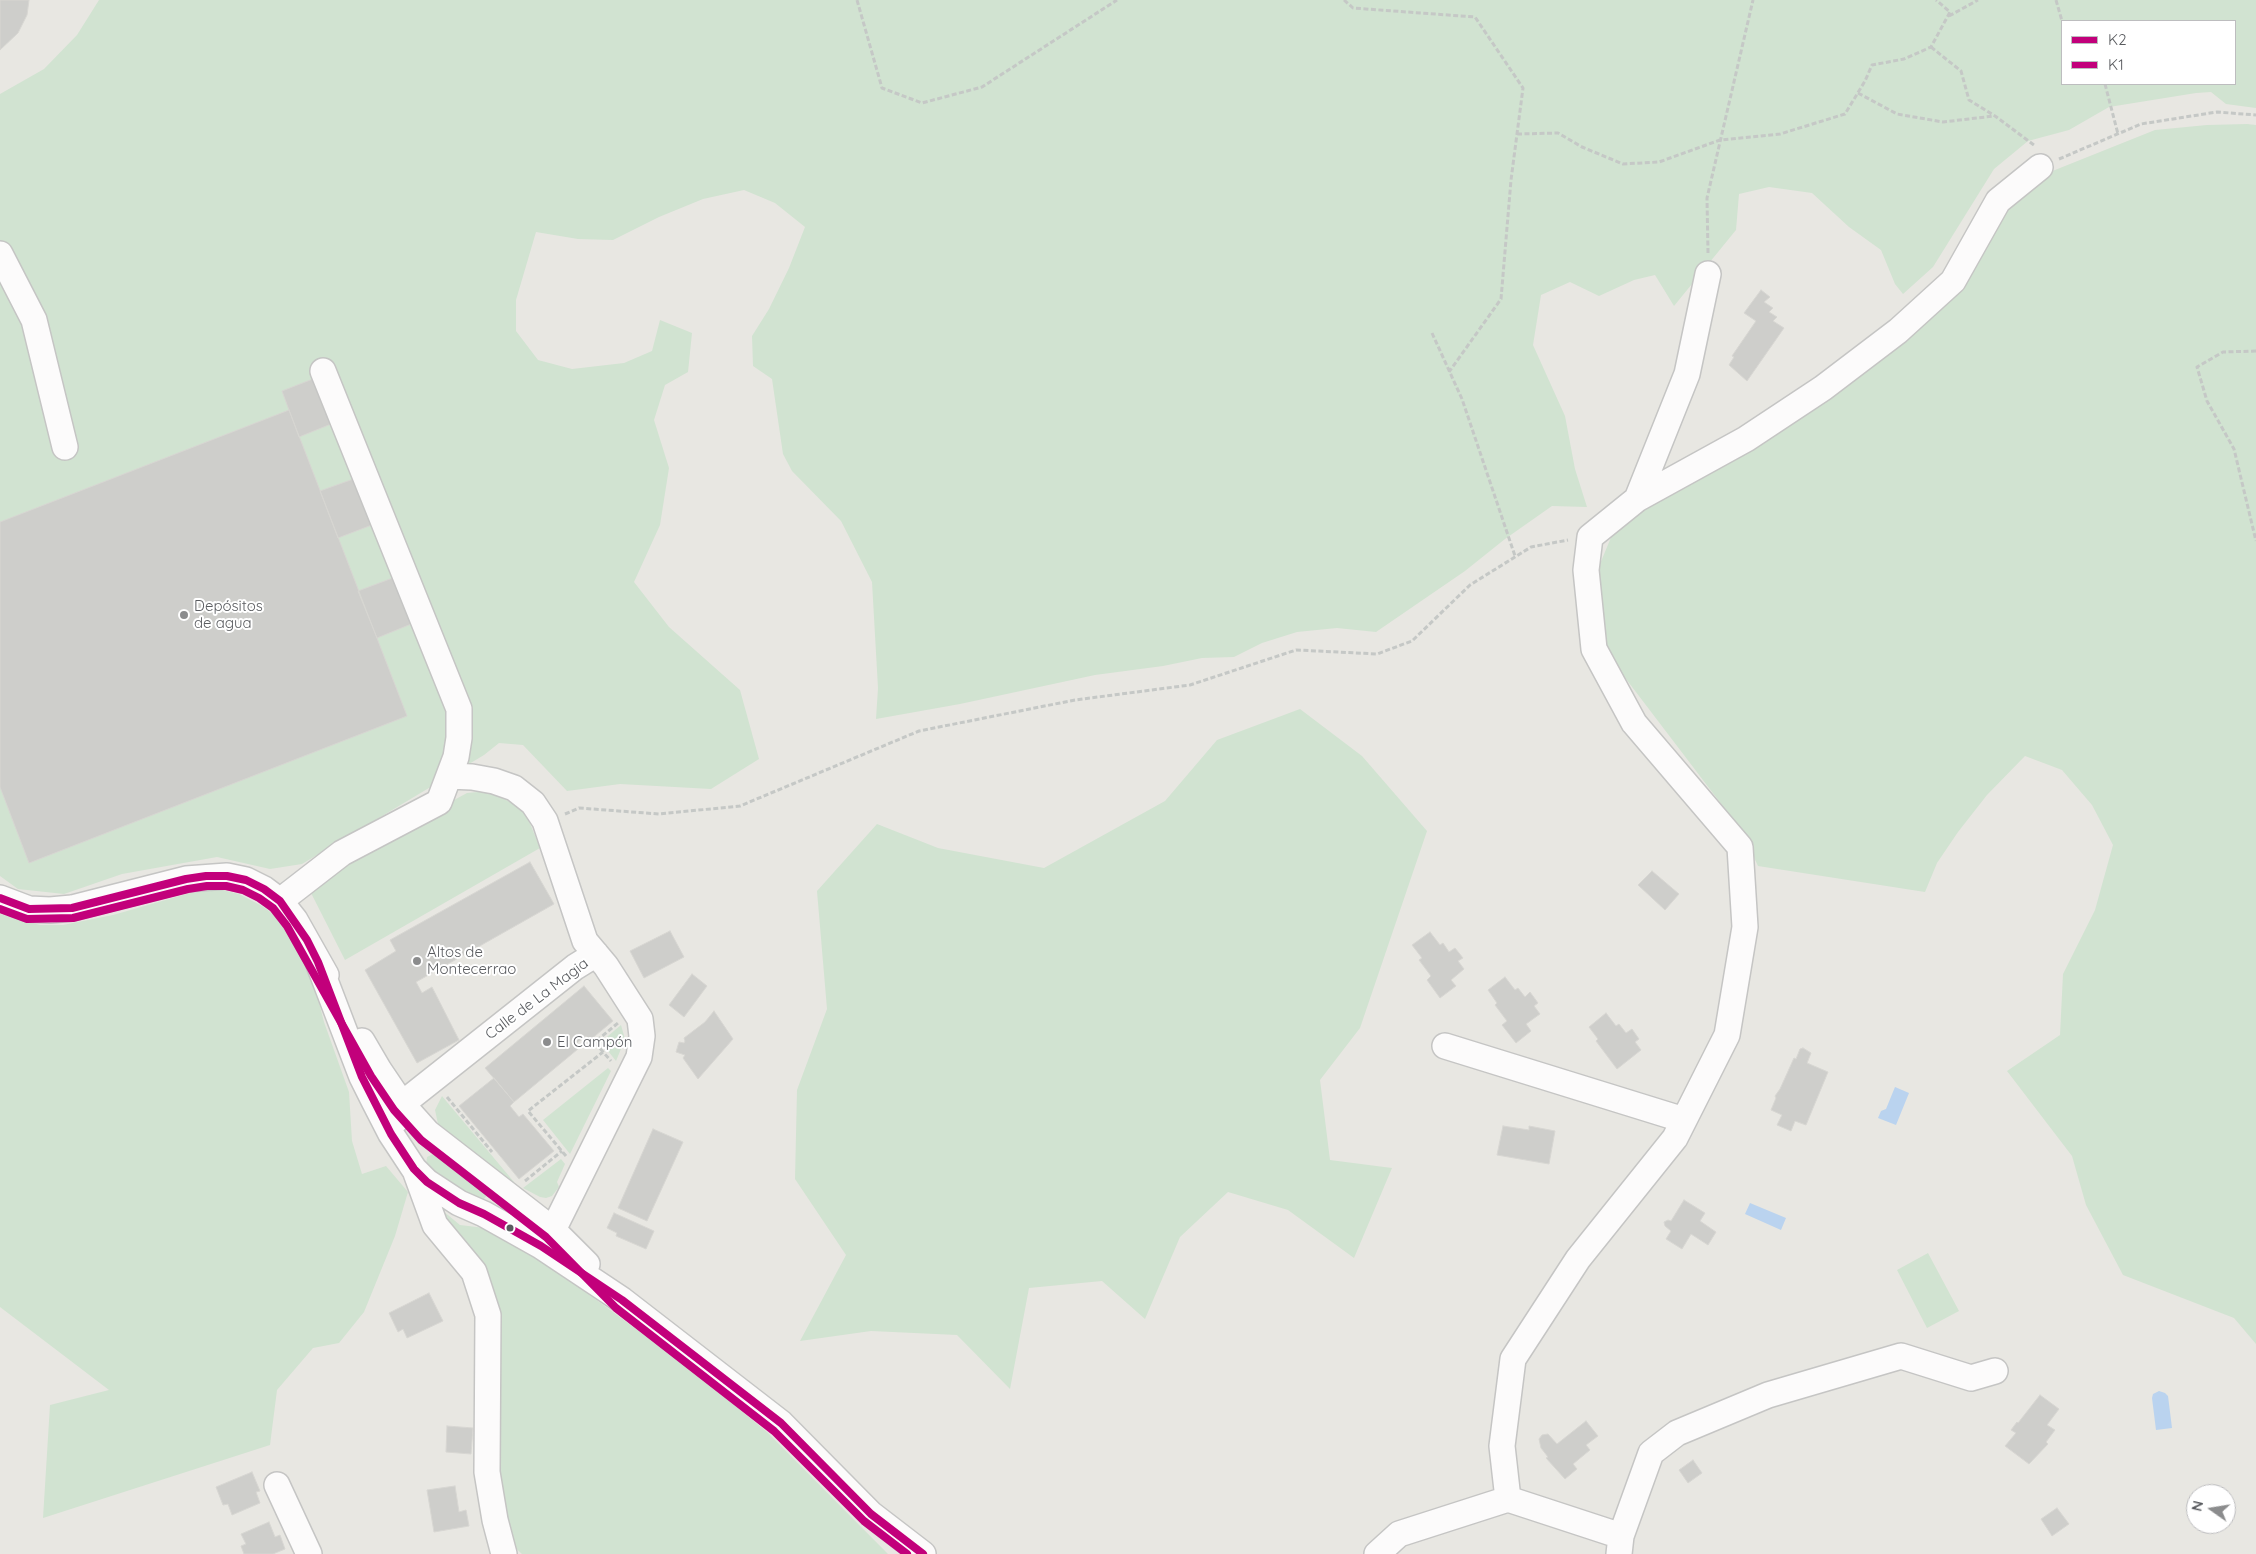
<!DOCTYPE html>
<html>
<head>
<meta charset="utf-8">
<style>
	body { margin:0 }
	#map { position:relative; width:2256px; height:1554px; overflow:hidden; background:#e8e7e2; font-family:Quicksand,sans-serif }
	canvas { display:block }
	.legend { position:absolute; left:2061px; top:20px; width:175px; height:65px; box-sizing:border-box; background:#fff; border:1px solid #bdbdbf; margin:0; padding:6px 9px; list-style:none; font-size:15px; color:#595b5f }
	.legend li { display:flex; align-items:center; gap:10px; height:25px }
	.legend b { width:25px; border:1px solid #bdbdbf }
	.north { position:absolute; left:2186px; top:1484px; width:50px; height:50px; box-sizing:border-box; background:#fff; border:1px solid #bdbdbf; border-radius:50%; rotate:283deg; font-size:14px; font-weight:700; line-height:20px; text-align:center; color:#595b5f }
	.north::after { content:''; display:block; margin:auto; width:18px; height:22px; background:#8b8c8d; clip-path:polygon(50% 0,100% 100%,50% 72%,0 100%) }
</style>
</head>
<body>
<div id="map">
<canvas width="2256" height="1554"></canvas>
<ul class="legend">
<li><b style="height:6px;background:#c2007b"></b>K2</li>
<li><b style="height:6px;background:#c2007b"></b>K1</li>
</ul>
<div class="north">N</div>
</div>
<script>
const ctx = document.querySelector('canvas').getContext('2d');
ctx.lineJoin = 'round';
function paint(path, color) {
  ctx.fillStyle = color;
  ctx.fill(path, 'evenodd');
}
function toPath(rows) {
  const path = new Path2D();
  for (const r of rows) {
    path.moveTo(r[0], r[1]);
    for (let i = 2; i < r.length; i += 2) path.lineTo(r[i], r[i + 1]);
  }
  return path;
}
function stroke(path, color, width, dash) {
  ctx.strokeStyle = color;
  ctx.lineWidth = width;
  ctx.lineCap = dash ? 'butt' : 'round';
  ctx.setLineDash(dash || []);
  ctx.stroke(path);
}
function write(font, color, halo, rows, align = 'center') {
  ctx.font = font + ' Quicksand,sans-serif';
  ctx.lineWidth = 4;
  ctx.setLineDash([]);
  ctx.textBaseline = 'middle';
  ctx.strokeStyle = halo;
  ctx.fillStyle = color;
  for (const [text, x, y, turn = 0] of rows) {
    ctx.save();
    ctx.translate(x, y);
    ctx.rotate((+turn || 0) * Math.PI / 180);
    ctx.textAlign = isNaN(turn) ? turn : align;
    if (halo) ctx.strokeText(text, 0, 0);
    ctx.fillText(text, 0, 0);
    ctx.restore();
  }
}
paint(toPath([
	[99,0,2256,0,2256,108,2226,104,2211,92,2196,93,2109,107,2069,130,2028,141,1994,169,1933,267,1903,294,1895,284,1881,250,1849,227,1812,193,1769,187,1739,194,1736,230,1674,306,1655,275,1634,280,1599,296,1570,282,1541,295,1533,345,1565,416,1575,469,1587,507,1552,506,1505,539,1465,571,1376,632,1337,628,1297,632,1262,643,1234,657,1202,658,1163,666,1095,675,960,704,876,719,878,688,872,582,841,521,792,471,783,454,772,379,753,366,752,336,769,309,789,268,805,227,775,203,744,190,703,199,659,217,613,240,578,239,536,232,516,300,516,331,538,360,572,369,624,363,652,351,660,320,692,333,688,372,665,385,654,420,669,468,660,525,634,582,669,627,740,690,759,759,711,789,620,784,567,791,523,745,499,743,484,755,302,864,270,869,217,857,122,874,64,894,18,889,0,876,0,94,44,69,77,35],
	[2062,21,2235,21,2235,84,2062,84],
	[2247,124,2256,125,2256,1344,2234,1318,2123,1275,2086,1205,2072,1156,2007,1071,2060,1035,2063,974,2095,910,2113,845,2092,805,2062,770,2025,756,1987,795,1958,832,1937,863,1925,892,1758,866,1741,830,1607,654,1599,611,1600,564,1612,535,1633,514,1865,364,2001,208,2050,172,2155,130,2207,125],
	[1300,709,1362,756,1427,831,1360,1028,1320,1080,1330,1160,1392,1168,1354,1258,1288,1210,1228,1192,1180,1237,1145,1319,1102,1281,1029,1288,1010,1389,957,1335,871,1331,800,1341,846,1255,795,1179,797,1090,827,1009,817,891,877,824,938,848,1044,868,1165,801,1217,740],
	[488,791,516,805,527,816,540,848,345,960,310,891,358,852,467,793],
	[222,890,239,894,262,906,277,917,294,939,315,987,324,1022,349,1092,352,1141,362,1174,386,1166,408,1192,395,1236,364,1312,339,1343,313,1348,277,1390,270,1445,43,1518,50,1405,109,1390,0,1307,0,914,40,925,63,925,113,915,190,893],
	[621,1025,625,1039,616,1061,601,1042],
	[608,1068,611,1071,570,1154,543,1120],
	[442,1096,514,1182,513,1183,443,1131,438,1124,435,1110],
	[437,1152,488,1194,484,1199,478,1201,470,1199,426,1166,427,1157],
	[561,1159,565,1164,557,1182,559,1187,552,1196,546,1198,540,1197,523,1188],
	[437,1206,460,1225,493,1229,520,1244,688,1367,767,1432,888,1554,522,1554,510,1543,496,1466,495,1385,462,1243],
	[1928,1253,1959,1311,1927,1328,1897,1270]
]), '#d1e3d1');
paint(toPath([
	[1895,1087,1909,1093,1896,1125,1878,1118,1881,1111,1886,1109],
	[1750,1203,1786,1218,1781,1230,1745,1214],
	[2159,1391,2165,1393,2168,1396,2172,1428,2156,1430,2152,1398,2153,1394]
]), '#bad3ef');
const building = toPath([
	[0,0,29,0,27,15,18,33,0,50,0,0],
	[1761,290,1770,297,1764,302,1773,308,1769,312,1777,317,1773,321,1784,328,1747,381,1729,365,1734,357,1732,356,1756,321,1744,313,1761,290],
	[318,377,336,422,299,437,282,391,318,377],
	[289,410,407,716,29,863,0,787,0,522,289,410],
	[359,477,377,523,338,538,320,491,359,477],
	[398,576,416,622,377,638,358,591,398,576],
	[530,862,554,904,416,982,422,993,432,987,459,1040,417,1063,365,970,396,951,390,940,530,862],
	[1652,871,1679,894,1665,910,1638,885,1652,871],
	[670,931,684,957,644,978,630,951,670,931],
	[1430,932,1440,945,1443,943,1449,952,1455,948,1463,958,1458,961,1464,969,1451,980,1456,986,1440,998,1427,980,1431,976,1419,960,1422,958,1412,945,1430,932],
	[692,974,707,986,684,1017,669,1005,692,974],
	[1505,977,1515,990,1518,988,1525,997,1530,992,1538,1003,1534,1006,1540,1014,1526,1024,1531,1031,1516,1043,1502,1025,1507,1021,1495,1005,1497,1003,1488,990,1505,977],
	[584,986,613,1021,590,1040,586,1036,574,1045,578,1049,514,1102,485,1068,584,986],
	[714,1011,733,1039,698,1079,683,1058,685,1055,676,1052,679,1042,684,1043,685,1041,684,1038,705,1022,714,1011],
	[1606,1013,1616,1026,1619,1024,1626,1033,1632,1029,1639,1039,1635,1042,1641,1050,1617,1069,1596,1041,1598,1039,1589,1027,1606,1013],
	[1803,1048,1811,1053,1807,1063,1828,1072,1806,1125,1795,1121,1791,1131,1777,1125,1782,1115,1771,1110,1776,1098,1775,1096,1780,1089,1794,1058,1796,1059,1800,1049,1803,1048],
	[494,1078,514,1102,510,1106,519,1117,523,1114,554,1151,519,1179,459,1106,494,1078],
	[1503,1126,1529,1130,1529,1126,1555,1131,1549,1164,1497,1155,1503,1126],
	[653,1129,683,1142,647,1221,618,1208,653,1129],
	[1684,1200,1705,1213,1700,1221,1716,1232,1708,1245,1691,1234,1682,1249,1666,1239,1671,1231,1665,1226,1664,1222,1668,1220,1671,1221,1684,1200],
	[614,1213,654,1231,646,1249,616,1236,617,1233,607,1228,614,1213],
	[429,1293,443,1321,407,1338,403,1329,398,1332,389,1313,429,1293],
	[2040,1395,2059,1409,2047,1425,2055,1430,2046,1442,2048,1444,2029,1464,2005,1446,2016,1433,2011,1430,2017,1422,2018,1423,2040,1395],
	[1586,1421,1598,1436,1586,1445,1590,1450,1573,1464,1577,1469,1565,1479,1546,1458,1548,1457,1541,1448,1539,1439,1542,1435,1548,1434,1557,1444,1586,1421],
	[447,1426,473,1428,471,1454,446,1452,447,1426],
	[1693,1460,1702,1473,1688,1483,1679,1470,1693,1460],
	[252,1472,260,1491,256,1492,260,1503,232,1515,228,1504,223,1505,216,1487,252,1472],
	[455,1486,459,1512,466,1510,469,1526,434,1532,427,1490,455,1486],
	[2057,1508,2069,1524,2052,1536,2041,1519,2057,1508],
	[269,1522,275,1537,280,1535,285,1549,273,1554,244,1554,241,1546,246,1544,241,1534,269,1522]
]);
paint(building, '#cececb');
stroke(building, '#d7d6d2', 1);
const minor = toPath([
	[0,254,34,320,65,447],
	[1637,499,1687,374,1708,274],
	[449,776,472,777,494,781,514,788,533,803,545,821,585,941,606,966,640,1019,642,1036,639,1057,553,1230,538,1226],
	[0,898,29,909,50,910,72,908,186,879,227,876,246,880,264,889,280,901,295,920,326,975],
	[280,901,342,853,439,802,456,757,459,738,459,709,323,371],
	[318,962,362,1077,374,1101,391,1134,414,1169,427,1182,459,1203,484,1214,541,1246,622,1300,781,1423,871,1514,923,1554],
	[362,1041,379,1070,402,1104,428,1133,553,1230,587,1264],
	[1445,1046,1684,1120],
	[396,1120,402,1104,575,967,596,954],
	[416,1173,435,1225,474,1272,488,1315,487,1472,495,1520,504,1554],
	[277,1485,309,1554],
	[1508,1499,1502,1446,1513,1359,1578,1259,1675,1138,1727,1035,1745,927,1740,847,1634,723,1594,649,1586,570,1590,537,1637,499,1746,439,1823,388,1898,331,1953,281,1998,201,2040,167],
	[1621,1536,1651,1453,1677,1433,1768,1395,1901,1356,1971,1378,1995,1371],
	[1377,1554,1399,1534,1508,1499,1621,1536,1619,1554]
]);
stroke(minor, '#c5c5c4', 28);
stroke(toPath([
	[857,0,882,88,922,103,982,87,1117,0],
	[1344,0,1353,8,1475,17,1523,88,1511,180,1501,299,1449,372],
	[2056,0,2062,21],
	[1949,16,1978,0],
	[1931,47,1961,71,1969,100,1995,116,2034,145],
	[2105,84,2118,134],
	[1858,93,1897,114,1943,122,1994,116],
	[1517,134,1558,133,1582,147,1623,164,1659,162,1720,140,1780,134,1845,114,1865,81,1872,65,1904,59,1931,47,1950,12,1936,0],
	[2059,159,2141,124,2217,112,2256,115],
	[1708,253,1707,198,1753,0],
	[1432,333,1462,399,1515,556],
	[2256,351,2223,352,2197,367,2207,401,2234,449,2256,541],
	[565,814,579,808,659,814,740,806,919,731,1075,700,1190,685,1296,650,1377,654,1412,641,1470,585,1531,547,1568,540],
	[603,1052,595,1042,618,1023],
	[447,1097,492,1152],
	[566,1156,528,1111,603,1052,611,1061],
	[525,1181,562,1151]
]), '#c5c8c6', 3, [5, 2.5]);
stroke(minor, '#fcfbfb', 25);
stroke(toPath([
	[0,898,29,909,72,908,186,879,206,876,227,876,246,880,264,889,280,901,307,940,318,962,362,1077,391,1134,414,1169,427,1182,459,1203,484,1214,541,1246,622,1300,781,1423,871,1514,923,1554]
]), '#c2007b', 8);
stroke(toPath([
	[0,909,27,919,73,918,188,889,207,886,226,886,243,890,259,898,273,908,287,926,371,1076,394,1110,421,1140,546,1237,616,1308,774,1431,864,1521,907,1554]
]), '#c2007b', 8);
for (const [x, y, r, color] of [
	[184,615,5,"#8b8c8d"],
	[417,961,5,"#8b8c8d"],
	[547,1042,5,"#8b8c8d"],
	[510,1228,4.5,"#595b5f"]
]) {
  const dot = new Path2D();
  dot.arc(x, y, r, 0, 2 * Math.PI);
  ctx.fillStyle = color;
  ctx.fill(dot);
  stroke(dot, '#fff', 2);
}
write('15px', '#595b5f', '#fff', [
	["Depósitos",194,606],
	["de agua",194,623],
	["Altos de",427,952],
	["Montecerrao",427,969],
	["El Campón",557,1042]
], 'left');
write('15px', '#595b5f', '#fff', [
	["Calle de La Magia",537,999,-37]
]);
</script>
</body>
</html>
